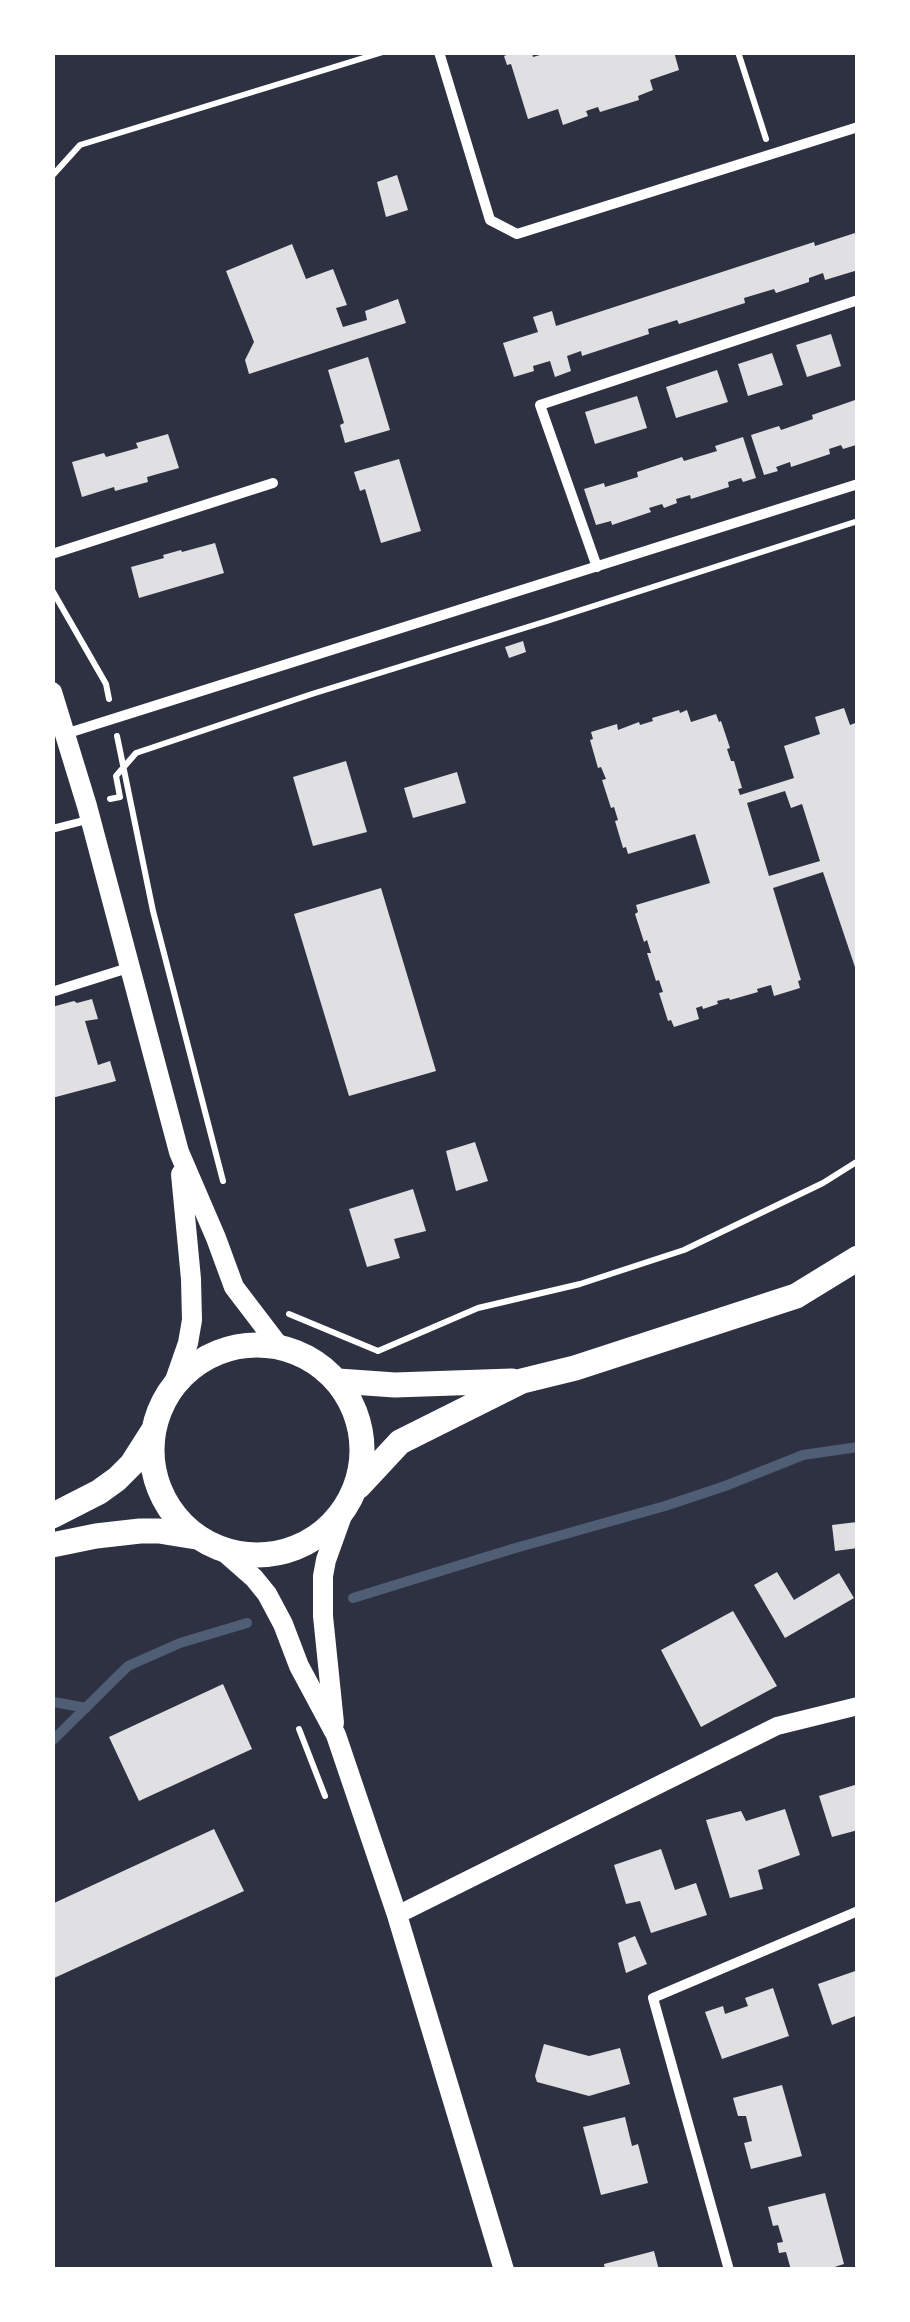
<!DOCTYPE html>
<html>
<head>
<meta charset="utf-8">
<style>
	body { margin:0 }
	#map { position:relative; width:910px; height:2322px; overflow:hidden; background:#2d3142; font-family:Manrope,sans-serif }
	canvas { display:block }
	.frame { position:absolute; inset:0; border:55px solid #fff; pointer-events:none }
</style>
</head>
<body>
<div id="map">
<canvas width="910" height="2322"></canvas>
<div class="frame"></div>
</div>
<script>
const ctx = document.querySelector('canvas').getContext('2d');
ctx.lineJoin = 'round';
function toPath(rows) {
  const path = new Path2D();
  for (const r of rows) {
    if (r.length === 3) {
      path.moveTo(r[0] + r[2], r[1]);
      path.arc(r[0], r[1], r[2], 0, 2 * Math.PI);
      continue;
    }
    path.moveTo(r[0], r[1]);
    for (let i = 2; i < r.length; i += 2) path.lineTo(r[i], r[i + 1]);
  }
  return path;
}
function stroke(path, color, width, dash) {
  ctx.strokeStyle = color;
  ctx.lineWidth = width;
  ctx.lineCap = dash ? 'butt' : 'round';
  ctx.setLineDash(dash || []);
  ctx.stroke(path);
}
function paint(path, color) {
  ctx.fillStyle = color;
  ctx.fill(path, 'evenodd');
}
stroke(toPath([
	[353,1598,512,1549,665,1506,725,1486,803,1455,858,1447],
	[54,1702,86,1708],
	[52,1741,128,1666,180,1643,247,1623]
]), '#4f5d75', 10);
paint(toPath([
	[514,52,532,52,533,57,540,55,540,52,674,52,679,70,650,80,653,90,638,96,639,100,600,112,598,107,586,111,588,116,563,125,558,109,528,119,511,64,507,65,504,56],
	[397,175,408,210,386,217,377,182],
	[858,232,858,270,825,280,823,273,809,278,809,282,776,293,774,289,744,298,745,303,679,324,677,320,648,329,649,334,582,356,581,351,567,356,571,371,555,377,550,361,533,366,534,371,514,377,503,343,538,332,533,317,552,311,556,326,814,242,815,246],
	[292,244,306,279,333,269,347,305,336,308,343,327,367,320,365,311,398,299,406,323,249,374,245,360,254,342,226,271],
	[831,334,841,366,807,377,796,345],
	[772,353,783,385,748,396,738,364],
	[368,357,390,430,345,443,340,425,344,423,328,370],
	[717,370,728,402,676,418,666,387],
	[637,396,647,428,595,444,585,412],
	[858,399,856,445,843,449,841,445,829,449,830,454,791,467,790,462,776,467,778,471,764,475,751,435,779,426,781,430,813,419,812,415],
	[168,434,179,468,147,477,148,482,115,491,114,487,82,497,72,462,104,453,106,457,138,448,136,443],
	[743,437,756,478,743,482,741,478,728,482,729,487,691,499,690,495,676,499,677,503,664,508,662,504,649,508,651,512,612,525,611,521,596,525,584,489,604,483,605,487,638,477,637,472,682,457,684,461,717,451,715,446],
	[399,459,421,531,381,543,365,489,360,491,354,472],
	[215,543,224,573,139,598,131,567,164,558,163,555,181,550,182,552],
	[523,641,526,652,509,658,505,647],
	[844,708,850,725,858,722,858,976,823,872,773,888,801,980,798,981,800,988,774,996,771,985,757,989,758,992,730,1000,729,998,717,1001,718,1004,703,1009,702,1006,696,1008,699,1019,674,1027,671,1020,668,1021,659,993,663,992,659,980,656,981,647,953,651,953,647,940,644,942,635,914,638,912,636,905,710,883,695,834,628,854,626,847,623,848,615,821,618,820,614,807,611,808,602,780,606,779,601,767,598,768,590,740,593,739,591,732,617,724,618,730,639,722,640,725,653,721,652,718,679,710,680,713,687,710,691,722,716,714,719,722,721,721,730,748,727,749,731,761,734,761,742,788,738,789,740,795,794,778,784,746,820,734,815,717],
	[785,791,791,808,802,804,820,861,769,876,747,803],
	[346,761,367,832,313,846,293,777],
	[457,772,466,803,413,818,404,788],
	[381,888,436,1071,349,1096,294,914],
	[92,999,98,1019,85,1021,98,1065,110,1061,116,1081,52,1098,52,1007,74,1001,77,1003],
	[475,1142,488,1181,456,1191,446,1151],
	[413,1189,426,1231,394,1239,400,1258,367,1267,349,1209],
	[857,1522,858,1548,835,1551,832,1525],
	[777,1572,794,1600,839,1573,854,1598,785,1638,754,1585],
	[733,1611,777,1686,701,1727,661,1650],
	[223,1684,252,1749,139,1801,109,1737],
	[858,1784,858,1830,832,1837,819,1796],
	[785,1809,800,1855,758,1870,763,1889,730,1898,706,1820,741,1811,746,1821],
	[214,1829,244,1891,52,1979,52,1904],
	[661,1849,675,1890,696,1883,707,1915,651,1933,640,1901,626,1904,614,1865],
	[635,1936,647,1964,626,1973,618,1943],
	[858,1970,858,2015,832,2025,818,1984],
	[773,1988,789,2036,722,2059,705,2012,723,2006,725,2014,748,2006,745,1998],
	[544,2044,589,2056,620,2048,630,2084,589,2096,537,2082,535,2076],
	[782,2085,802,2156,751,2169,744,2143,752,2141,746,2116,738,2116,733,2098],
	[625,2117,632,2146,638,2144,648,2183,601,2195,583,2127],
	[825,2193,844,2264,825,2270,791,2270,786,2252,779,2253,777,2243,783,2242,778,2225,773,2226,768,2207],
	[654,2251,659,2270,605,2270,604,2264]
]), '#e0e0e3');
stroke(toPath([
	[738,52,766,139],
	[52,176,80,145,383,52],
	[52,590,106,684,109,699],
	[117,736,153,911,223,1181],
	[110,799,120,797,116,776,136,753,312,694,547,621,858,521],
	[289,1314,378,1351],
	[378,1351,478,1308,580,1284,684,1250,823,1183,858,1161],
	[299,1729,325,1796]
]), '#fff', 6);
stroke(toPath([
	[52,829,87,820]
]), '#fff', 8);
stroke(toPath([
	[439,52,490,220,517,234,858,127],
	[52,554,273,483],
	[597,567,540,405,858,300],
	[65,734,858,484],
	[52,992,128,968],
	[729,2270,653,1998,858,1911]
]), '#fff', 10);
stroke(toPath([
	[397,1915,777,1726,858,1706]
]), '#fff', 18);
stroke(toPath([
	[52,692,87,806,179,1152,216,1238,234,1287,279,1346],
	[173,1386,188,1343,192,1320,191,1279,181,1174],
	[221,1549,254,1578,267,1594,283,1624,299,1666,336,1735,397,1915,504,2270],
	[334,1723,323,1616,323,1576,326,1560,344,1510]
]), '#fff', 20);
stroke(toPath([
	[257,1450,105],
	[338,1381,395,1385,512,1381],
	[359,1486,400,1442,522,1381,575,1368,796,1296,858,1258],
	[52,1516,99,1492,117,1479,132,1464,153,1431],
	[52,1545,96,1536,140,1531,159,1531,196,1537]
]), '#fff', 25);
</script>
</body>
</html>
